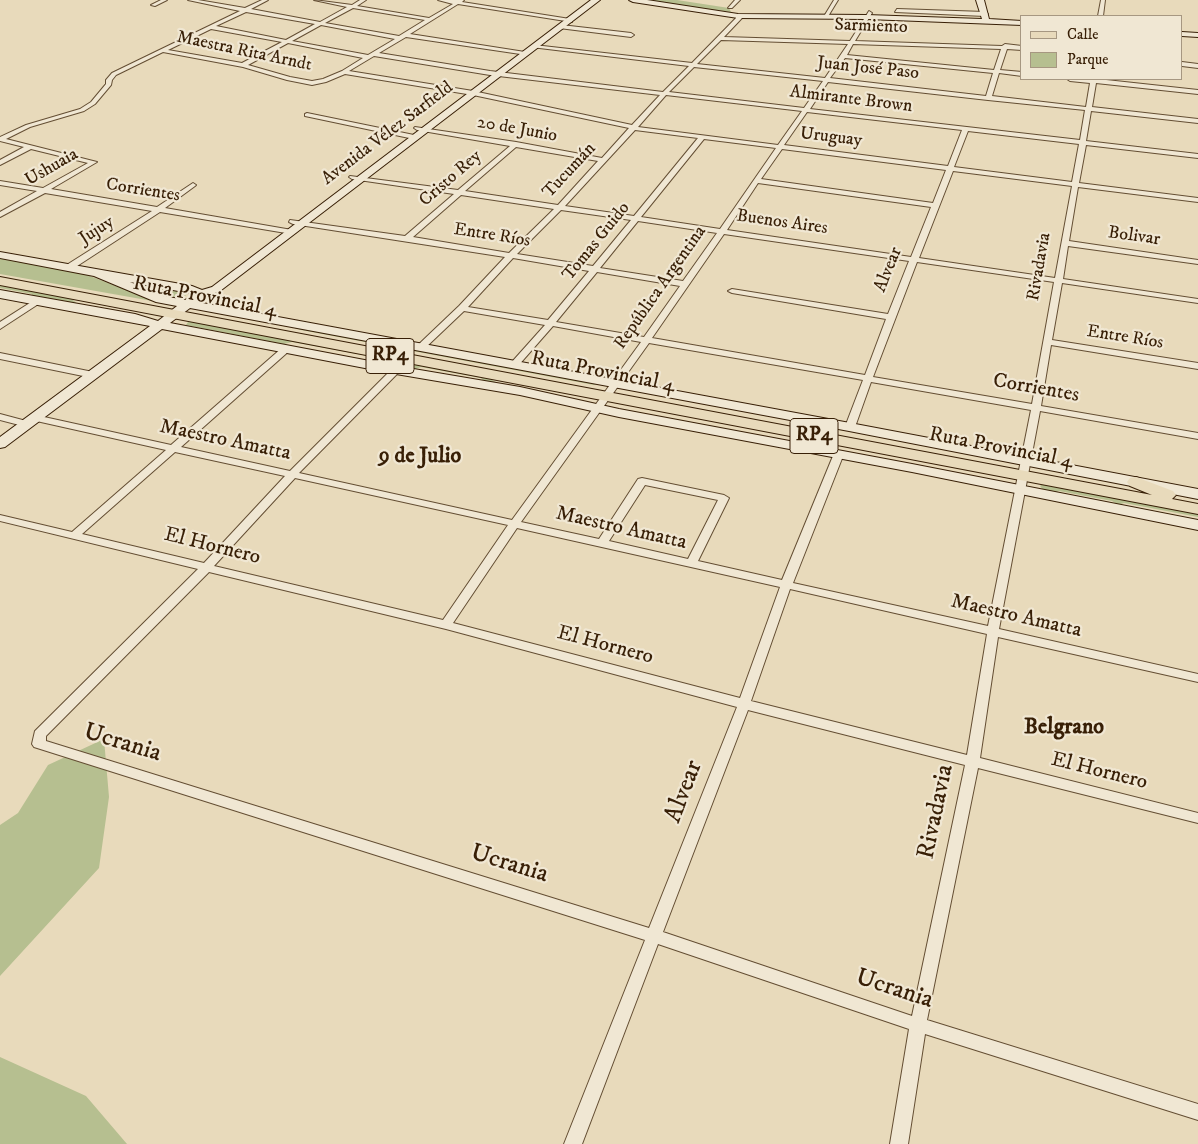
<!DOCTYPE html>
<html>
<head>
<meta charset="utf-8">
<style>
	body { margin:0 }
	#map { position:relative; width:1198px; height:1144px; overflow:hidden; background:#e8dabb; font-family:"IM FELL DW Pica",serif }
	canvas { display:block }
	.legend { position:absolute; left:1020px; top:15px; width:162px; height:65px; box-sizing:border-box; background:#f0e7d3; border:1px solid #a69781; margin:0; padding:6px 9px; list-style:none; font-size:15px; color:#381f06 }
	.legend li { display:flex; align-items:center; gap:10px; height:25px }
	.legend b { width:25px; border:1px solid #a69781 }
</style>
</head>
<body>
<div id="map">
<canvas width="1198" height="1144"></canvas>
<ul class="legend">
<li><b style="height:6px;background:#e8dabb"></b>Calle</li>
<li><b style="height:14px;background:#b6bf90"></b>Parque</li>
</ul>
</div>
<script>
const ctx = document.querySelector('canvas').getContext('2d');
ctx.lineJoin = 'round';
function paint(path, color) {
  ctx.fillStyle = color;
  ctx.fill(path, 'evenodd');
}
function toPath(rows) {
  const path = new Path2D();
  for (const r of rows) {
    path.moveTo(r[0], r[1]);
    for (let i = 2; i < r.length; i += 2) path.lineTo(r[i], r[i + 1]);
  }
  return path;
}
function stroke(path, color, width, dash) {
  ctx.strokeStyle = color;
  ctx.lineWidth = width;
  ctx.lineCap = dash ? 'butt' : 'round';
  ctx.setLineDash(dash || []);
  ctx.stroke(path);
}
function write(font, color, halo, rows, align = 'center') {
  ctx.font = font + ' "IM FELL DW Pica",serif';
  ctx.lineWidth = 4.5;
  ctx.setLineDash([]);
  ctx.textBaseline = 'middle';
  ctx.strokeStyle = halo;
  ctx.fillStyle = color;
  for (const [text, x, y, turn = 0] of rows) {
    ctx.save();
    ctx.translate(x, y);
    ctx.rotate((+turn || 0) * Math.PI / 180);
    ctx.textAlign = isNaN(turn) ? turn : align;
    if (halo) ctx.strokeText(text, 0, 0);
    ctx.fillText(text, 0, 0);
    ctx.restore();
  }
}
paint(toPath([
	[639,0,677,0,729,8,731,12],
	[0,258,82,273,158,302,0,274],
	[124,280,190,293,179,299,163,297],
	[0,283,68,296,79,305,31,297,32,294,0,288],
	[194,321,484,376,498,383,485,383,481,378,421,367,415,369,385,364,384,359,292,342,284,344,186,325,188,322],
	[288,326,597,384,594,385,301,330],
	[1042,484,1198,512,1198,517,1124,503,1118,505,1112,501,1059,491,1053,493,1044,491,1040,486],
	[104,739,109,797,99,868,0,976,0,825,18,813,48,765],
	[0,1057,86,1096,127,1144,0,1144]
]), '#b6bf90');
const minor = toPath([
	[161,0,167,0,155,6,151,5,161,0],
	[188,0,198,0,245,8,262,0,268,0,251,9,320,22,347,7,314,0,352,5,360,0,366,0,357,6,429,18,453,4,438,0,464,0,462,2,570,19,572,22,458,4,410,34,525,52,527,55,406,37,379,53,490,71,663,92,689,66,531,47,534,45,692,63,736,18,736,15,740,15,742,18,724,37,850,41,869,11,872,13,855,41,1002,46,1005,44,1022,46,1022,50,1007,49,1000,70,1022,72,1022,76,999,73,992,96,1086,107,1090,83,1070,81,1067,79,1097,79,1198,90,1198,94,1096,83,1092,107,1198,119,1198,123,1091,111,1086,141,1198,154,1198,158,1086,145,1079,183,1198,198,1198,202,1078,187,1069,241,1198,260,1198,264,1068,246,1063,279,1198,299,1198,303,1062,283,1052,340,1198,363,1198,369,1051,345,1041,406,1198,433,1198,439,1040,411,999,629,1198,674,1198,682,998,637,980,758,1198,813,1198,823,978,768,927,1020,1198,1104,1198,1120,925,1034,908,1144,890,1144,909,1029,658,944,582,1144,564,1144,645,940,34,747,32,744,35,731,198,569,0,521,0,515,72,532,166,450,32,420,32,416,35,415,171,445,283,347,286,346,289,347,289,351,181,447,290,471,393,368,396,367,401,370,399,372,299,473,512,520,641,342,553,326,517,367,514,368,510,365,511,363,545,325,464,311,424,349,418,349,418,345,459,306,505,257,293,224,289,222,290,220,405,236,454,194,352,179,349,177,350,176,458,190,510,146,417,130,414,128,415,127,516,142,602,158,629,128,473,95,345,74,326,82,312,85,287,80,243,67,163,52,116,75,112,80,111,85,95,104,84,111,30,127,6,139,97,162,51,189,157,207,193,183,196,185,195,186,165,208,292,230,296,232,292,234,160,212,71,270,65,270,65,266,152,211,45,193,0,217,0,212,37,191,0,185,0,181,43,188,88,163,31,149,0,165,0,160,24,147,0,141,0,137,26,125,80,109,91,102,106,84,106,80,112,73,240,11,188,0],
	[353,8,425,20,399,36,325,23,353,8],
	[246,12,315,24,286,40,216,26,246,12],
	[321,25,395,39,368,55,292,41,321,25],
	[211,29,282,42,242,63,168,50,211,29],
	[721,40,848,44,825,78,697,64,721,40],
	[288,43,363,58,342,71,323,79,312,81,290,77,248,65,288,43],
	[853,44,1001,49,994,70,847,55,853,44],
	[374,56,490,75,660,95,632,125,473,91,349,71,374,56],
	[845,58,993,73,986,96,830,78,845,58],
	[694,67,823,81,804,108,669,92,694,67],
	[828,82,988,100,1085,110,1080,140,810,109,828,82],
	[666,95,802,111,778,145,638,127,666,95],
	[807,112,962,130,948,166,784,145,807,112],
	[635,130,698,138,634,216,565,206,635,130],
	[968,131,1079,144,1072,182,954,167,968,131],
	[704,139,776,148,720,229,641,217,704,139],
	[516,147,598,161,558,205,465,191,516,147],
	[782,149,946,170,933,203,761,179,782,149],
	[953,171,1072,186,1055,278,919,258,953,171],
	[758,183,931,207,911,257,727,230,758,183],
	[461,195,554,209,509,253,413,237,461,195],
	[561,210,631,220,593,266,517,254,561,210],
	[638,221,717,233,683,281,600,268,638,221],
	[724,234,909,261,888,314,732,289,728,291,732,293,886,319,865,375,652,338,724,234],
	[513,258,589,271,548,320,468,307,513,258],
	[917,262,1054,282,1032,404,873,377,917,262],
	[597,272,680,286,644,337,556,322,597,272],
	[649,343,863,380,845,427,850,430,855,427,871,382,1031,410,988,626,793,583,843,456,838,453,833,456,782,580,698,561,729,498,724,495,642,478,638,479,599,539,521,522,649,343],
	[175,452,285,476,204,563,82,534,175,452],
	[295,478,508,525,443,620,214,566,295,478],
	[645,485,718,500,688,559,609,541,645,485],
	[517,528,780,587,740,698,453,623,517,528],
	[209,572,446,629,737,707,649,928,46,741,46,736,209,572],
	[790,589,987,634,967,755,751,701,790,589],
	[748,710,965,765,912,1016,663,932,748,710],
	[735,0,740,0,732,8,728,8,735,0],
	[834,0,838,0,827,18,823,18,834,0],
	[1101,0,1105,0,1103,16,1098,16,1101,0],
	[897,9,985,12,988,14,985,16,895,12,897,9],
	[561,25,631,33,634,35,631,37,559,28,561,25],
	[1182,62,1198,64,1198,68,1182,66,1182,62],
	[307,113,414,135,417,137,414,139,305,116,305,114,307,113],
	[36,299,42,299,43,301,0,329,0,322,36,299],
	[0,353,93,372,98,375,93,378,0,359,0,353],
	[0,414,30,422,32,424,27,427,0,420,0,414]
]);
const secondary = toPath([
	[591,0,600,0,220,291,205,297,197,302,850,423,1198,489,1198,499,849,431,190,308,170,323,396,366,520,387,619,409,912,464,1198,520,1198,530,912,472,619,417,520,395,396,374,162,329,5,447,0,448,0,437,150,326,0,298,0,290,135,314,158,321,177,306,156,302,94,276,0,258,0,252,192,286,202,290,212,287,591,0],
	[130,282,189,293,193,295,185,300,163,296,130,282],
	[629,0,647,0,738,14,867,15,982,19,976,0,984,0,989,19,1022,21,1022,25,867,19,738,18,633,2,629,0],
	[1182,32,1198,33,1198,37,1182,36,1182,32]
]);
const primary = toPath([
	[0,277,1152,495,1130,486,1127,482,1130,478,1136,477,1173,491,1176,495,1172,499,1198,504,1198,514,0,285,0,277]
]);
stroke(minor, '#644e33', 2);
stroke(secondary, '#381f06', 2);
stroke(primary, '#381f06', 2);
paint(minor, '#f0e7d3');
paint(secondary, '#f0e7d3');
paint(primary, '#e8dabb');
write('18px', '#381f06', '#f0e7d3', [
	["Sarmiento",871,27,2],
	["Maestra Rita Arndt",244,52,12],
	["Juan José Paso",868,69,6],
	["Almirante Brown",851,100,7],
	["20 de Junio",517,130,10],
	["Avenida Vélez Sarfield",388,134,-37],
	["Uruguay",831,138,7],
	["Ushuaia",52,168,-30],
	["Tucumán",570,171,-47],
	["Cristo Rey",451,179,-41],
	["Corrientes",143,191,9],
	["Buenos Aires",782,223,8],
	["Jujuy",97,231,-33],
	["Entre Ríos",492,236,9],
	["Bolivar",1134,237,8],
	["Tomas Guido",597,242,-51],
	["Rivadavia",1040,267,-80],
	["Alvear",889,270,-68],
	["República Argentina",661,288,-55],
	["Entre Ríos",1125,338,9]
]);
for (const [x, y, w] of [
	[390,356,48],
	[814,436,48]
]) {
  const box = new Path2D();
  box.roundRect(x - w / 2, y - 17.5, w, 35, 4);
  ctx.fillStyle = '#f0e7d3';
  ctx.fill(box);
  stroke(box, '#381f06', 1);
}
write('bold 20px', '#381f06', null, [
	["RP4",390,356],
	["RP4",814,436]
]);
write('21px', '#381f06', '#f0e7d3', [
	["Ruta Provincial 4",205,298,11],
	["Ruta Provincial 4",603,373,11],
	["Corrientes",1036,389,10],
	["Maestro Amatta",225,441,12],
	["Ruta Provincial 4",1001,449,11],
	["Maestro Amatta",621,529,13],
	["El Hornero",212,547,14],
	["Maestro Amatta",1016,617,13],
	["El Hornero",605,646,15],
	["El Hornero",1099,772,14]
]);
write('bold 22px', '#381f06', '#f0e7d3', [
	["9 de Julio",420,457],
	["Belgrano",1064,728]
]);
write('25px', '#381f06', '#f0e7d3', [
	["Ucrania",122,744,17],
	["Alvear",685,792,-69],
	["Rivadavia",937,812,-78],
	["Ucrania",509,865,17],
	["Ucrania",894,990,18]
]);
</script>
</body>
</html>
